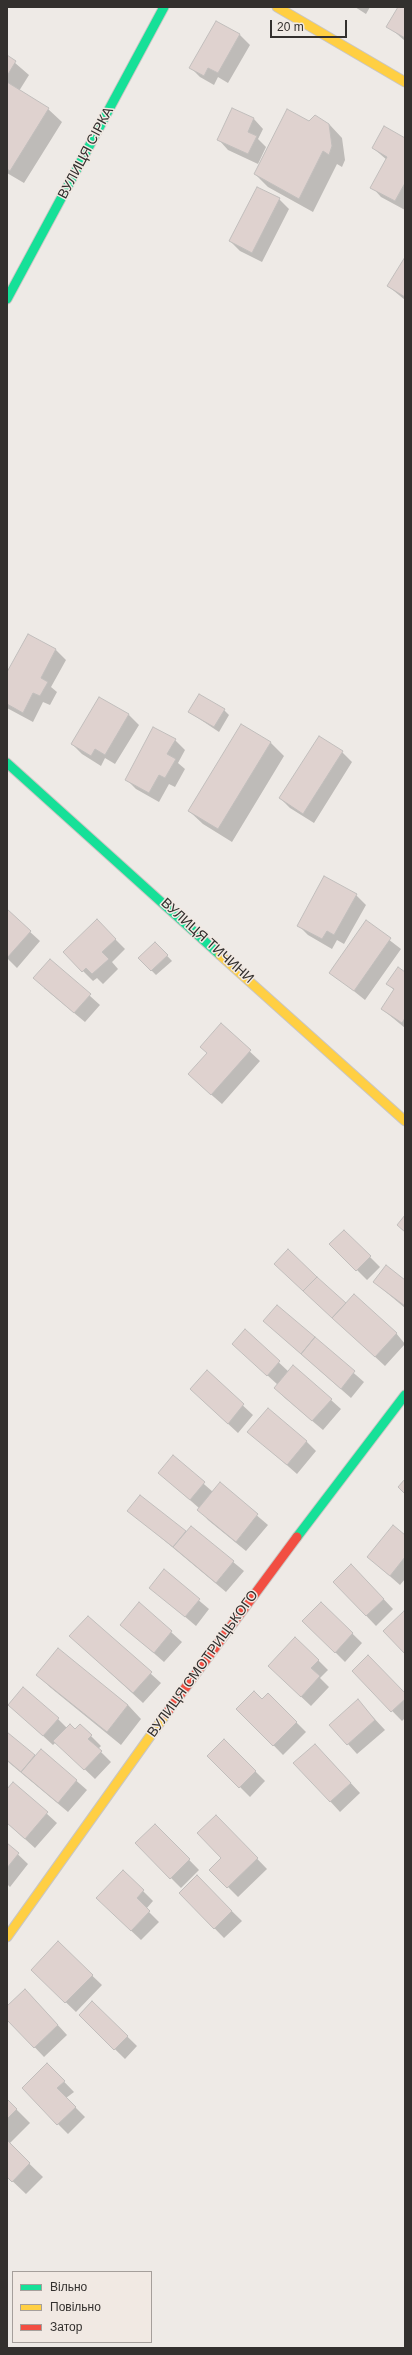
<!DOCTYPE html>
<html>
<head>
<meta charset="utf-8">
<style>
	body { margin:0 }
	#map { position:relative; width:412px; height:2355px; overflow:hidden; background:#eeeae6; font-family:Helvetica,sans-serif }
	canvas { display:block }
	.frame { position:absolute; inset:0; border:8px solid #33302e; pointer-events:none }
	.legend { position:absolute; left:12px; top:2271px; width:140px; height:72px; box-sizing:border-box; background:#f1e9e3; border:1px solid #a59f9b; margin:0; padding:5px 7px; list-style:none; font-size:12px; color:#33302e }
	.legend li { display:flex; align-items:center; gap:8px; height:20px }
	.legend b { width:20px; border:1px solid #a59f9b }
	.scale { position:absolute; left:270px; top:20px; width:77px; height:18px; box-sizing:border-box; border:2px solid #33302e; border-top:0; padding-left:5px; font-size:12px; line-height:14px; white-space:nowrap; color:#33302e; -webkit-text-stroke:3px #f1e9e3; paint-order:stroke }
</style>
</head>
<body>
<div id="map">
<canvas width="412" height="2355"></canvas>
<div class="frame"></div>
<ul class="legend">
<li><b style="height:5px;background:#16e098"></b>Вільно</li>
<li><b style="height:5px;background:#ffcf43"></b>Повільно</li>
<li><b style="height:5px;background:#f24e42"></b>Затор</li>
</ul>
<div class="scale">20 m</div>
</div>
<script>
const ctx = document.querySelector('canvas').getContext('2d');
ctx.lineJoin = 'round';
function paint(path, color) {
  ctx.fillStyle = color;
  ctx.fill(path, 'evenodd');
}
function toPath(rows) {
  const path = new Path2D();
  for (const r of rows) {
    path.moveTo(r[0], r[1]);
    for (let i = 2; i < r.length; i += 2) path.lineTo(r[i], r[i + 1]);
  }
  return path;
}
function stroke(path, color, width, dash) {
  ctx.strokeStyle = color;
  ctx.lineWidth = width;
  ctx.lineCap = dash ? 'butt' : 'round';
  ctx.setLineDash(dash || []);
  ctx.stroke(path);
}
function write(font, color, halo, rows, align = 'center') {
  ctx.font = font + ' Helvetica,sans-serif';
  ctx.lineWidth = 3;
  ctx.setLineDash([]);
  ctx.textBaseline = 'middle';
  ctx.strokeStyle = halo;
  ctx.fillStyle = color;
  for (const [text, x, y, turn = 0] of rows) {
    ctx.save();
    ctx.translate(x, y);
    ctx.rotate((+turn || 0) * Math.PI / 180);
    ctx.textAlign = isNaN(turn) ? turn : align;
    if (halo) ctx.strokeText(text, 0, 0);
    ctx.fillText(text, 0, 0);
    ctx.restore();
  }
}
paint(toPath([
	[355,7,370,7,366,14],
	[399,7,405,7,405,41,388,26],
	[217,22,240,35,250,45,228,83,218,77,214,85,200,77,191,68],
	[7,56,29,75,19,91,48,109,62,122,24,183,7,173],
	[254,119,263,129,258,139,266,147,258,164,228,150,219,140],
	[309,123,329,124,342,138,345,160,342,167,337,164,313,212,268,187,255,174],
	[405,139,405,210,381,197,372,187,387,160,373,148],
	[279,199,289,209,262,262,240,251,230,241],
	[405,259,405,300,388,286],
	[28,635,56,650,66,660,51,687,57,692,50,705,43,702,33,722,7,708,7,674],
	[100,698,129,715,139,725,115,764,105,758,101,766,82,754,72,744],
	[224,710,229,715,219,732,189,712],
	[242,725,271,743,284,756,232,842,203,824,189,811],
	[175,740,185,750,178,763,185,769,175,787,169,784,159,802,136,789,126,779],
	[342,752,352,762,314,823,290,808,280,798],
	[356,895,366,905,344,944,337,940,332,949,308,935,298,925],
	[7,911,40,941,17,968,7,958],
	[97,921,125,949,112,962,118,969,103,984,97,978,93,981,64,952],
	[366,922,401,949,365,1000,330,972],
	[155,943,172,961,156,975,139,958],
	[50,960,100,1005,85,1022,44,988],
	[405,973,405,1028,382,1009,395,991,388,984],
	[221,1025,260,1061,222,1104,199,1084,208,1053],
	[344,1231,380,1267,367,1280,331,1244],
	[285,1274,346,1304,396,1333,405,1344,385,1366],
	[405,1281,405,1308,374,1282],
	[277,1306,364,1382,351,1398,275,1331],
	[245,1331,289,1372,331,1400,341,1409,323,1430,285,1398,275,1388,278,1385,243,1353],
	[207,1372,253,1415,238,1433,201,1399],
	[249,1432,306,1441,316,1451,297,1474],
	[173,1457,213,1492,220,1484,268,1525,246,1551,208,1520,199,1508,159,1473],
	[141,1497,186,1532,191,1527,244,1571,226,1592,129,1511],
	[405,1536,405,1579,400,1585,368,1557],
	[164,1571,209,1609,196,1626,151,1588],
	[361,1575,393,1609,376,1626,334,1582],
	[321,1603,362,1643,345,1662,304,1621],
	[140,1604,182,1642,164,1662,132,1634],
	[88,1617,161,1683,143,1703,70,1636],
	[58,1650,128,1705,141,1719,121,1745,51,1688,37,1675],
	[318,1660,328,1670,320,1678,329,1687,311,1706,279,1676],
	[353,1671,405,1694,405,1718,402,1721],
	[268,1694,306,1732,283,1755,238,1709,262,1700],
	[357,1700,385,1730,357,1754,348,1744],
	[9,1705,58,1719,67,1728,91,1736,101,1746,98,1749,111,1762,95,1779,56,1742,53,1745],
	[7,1733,35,1757,41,1750,87,1790,68,1812,7,1761],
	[224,1740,265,1781,250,1797,209,1756],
	[325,1755,360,1793,340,1812,295,1763],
	[13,1783,57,1823,35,1848,7,1823,7,1791],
	[216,1816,267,1869,238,1897,211,1870,223,1858],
	[155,1825,199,1870,181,1888,136,1843],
	[7,1844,28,1864,10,1887,7,1884],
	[123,1871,153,1901,146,1909,159,1922,141,1940,107,1908],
	[197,1877,242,1921,224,1938,180,1893],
	[58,1943,102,1985,76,2012,32,1970],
	[35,2000,67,2035,44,2057,7,2018,7,2008],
	[92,2002,137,2046,125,2059,80,2015],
	[47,2064,74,2092,66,2098,85,2117,68,2134,58,2124],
	[7,2100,30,2123,9,2144,43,2177,26,2194,7,2176]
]), '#0003');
const building = toPath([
	[398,7,405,7,405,38,386,27,398,7],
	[216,21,240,34,218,73,208,68,204,76,189,68,216,21],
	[7,55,16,61,7,76,7,55],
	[7,82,49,108,10,171,7,169,7,82],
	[232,108,254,118,248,132,257,136,248,154,217,140,232,108],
	[287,109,309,121,315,115,329,124,332,146,329,155,323,151,299,199,254,174,287,109],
	[384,126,405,138,405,183,395,201,370,188,387,157,372,148,384,126],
	[257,187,280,198,252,253,229,241,257,187],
	[405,257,405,297,387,286,405,257],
	[28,634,56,649,41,678,48,682,40,696,33,693,23,713,7,704,7,672,28,634],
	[199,694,225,709,214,727,188,712,199,694],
	[99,697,129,714,105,755,95,749,91,756,71,744,99,697],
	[241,724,271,742,218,829,188,811,241,724],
	[153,727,176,739,167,754,176,759,165,778,159,775,149,793,125,780,153,727],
	[319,736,343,751,303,814,279,798,319,736],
	[324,876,357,894,334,935,327,931,322,939,297,926,324,876],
	[7,909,31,931,7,958,7,909],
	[97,919,116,939,102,952,109,959,92,974,86,968,82,972,63,952,97,919],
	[366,920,391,938,354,991,329,973,366,920],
	[155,942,168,955,151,971,138,958,155,942],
	[50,959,91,994,74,1013,33,978,50,959],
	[398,967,405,972,405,1018,402,1023,381,1009,394,989,386,984,398,967],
	[221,1023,251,1050,211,1095,188,1074,207,1053,200,1047,221,1023],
	[405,1215,405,1232,397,1225,405,1215],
	[344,1230,371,1256,356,1271,329,1244,344,1230],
	[288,1249,317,1277,303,1291,274,1264,288,1249],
	[386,1265,405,1280,405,1306,373,1282,386,1265],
	[317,1277,346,1303,332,1318,303,1291,317,1277],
	[354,1294,397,1333,375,1357,332,1318,354,1294],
	[277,1305,315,1337,301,1354,263,1321,277,1305],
	[245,1329,280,1361,267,1376,232,1344,245,1329],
	[315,1337,355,1371,341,1389,301,1354,315,1337],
	[293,1365,332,1399,312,1421,274,1388,293,1365],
	[207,1370,244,1404,228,1424,190,1389,207,1370],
	[268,1408,307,1441,287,1465,247,1432,268,1408],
	[173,1455,205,1482,190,1500,158,1473,173,1455],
	[405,1479,405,1494,398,1487,405,1479],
	[220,1482,258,1514,236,1542,197,1510,220,1482],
	[140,1495,186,1531,173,1547,127,1511,140,1495],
	[393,1525,405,1535,405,1557,390,1576,367,1557,393,1525],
	[191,1526,234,1561,216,1583,173,1547,191,1526],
	[351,1564,384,1599,366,1616,333,1582,351,1564],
	[164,1569,200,1599,185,1617,149,1588,164,1569],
	[139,1602,172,1631,154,1653,120,1625,139,1602],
	[321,1602,353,1633,335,1653,302,1621,321,1602],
	[404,1611,405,1612,405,1654,383,1631,404,1611],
	[88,1616,152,1672,133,1693,69,1636,88,1616],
	[295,1637,319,1660,311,1668,320,1676,301,1697,268,1666,295,1637],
	[58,1648,128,1705,107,1732,36,1675,58,1648],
	[368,1655,405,1693,405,1699,391,1712,352,1671,368,1655],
	[23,1687,59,1718,43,1736,8,1705,23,1687],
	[254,1691,262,1699,268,1693,297,1722,273,1746,236,1709,254,1691],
	[358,1699,375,1720,347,1745,329,1725,358,1699],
	[70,1724,75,1729,80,1724,92,1735,88,1739,102,1751,84,1770,53,1741,70,1724],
	[7,1732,35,1755,21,1772,7,1760,7,1732],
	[224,1739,256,1771,239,1788,207,1756,224,1739],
	[315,1744,351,1783,330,1802,293,1763,315,1744],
	[41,1749,77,1780,58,1803,21,1772,41,1749],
	[13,1782,48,1812,25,1839,7,1823,7,1789,13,1782],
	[216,1815,258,1858,227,1888,209,1870,221,1858,197,1833,216,1815],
	[155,1824,190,1859,170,1879,135,1843,155,1824],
	[7,1843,19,1853,7,1868,7,1843],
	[123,1870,144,1890,137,1898,150,1911,131,1931,96,1898,123,1870],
	[197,1875,232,1911,214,1929,179,1893,197,1875],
	[58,1941,93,1975,65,2003,31,1970,58,1941],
	[25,1989,58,2025,34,2048,7,2020,7,2006,25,1989],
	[92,2001,128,2036,114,2050,79,2015,92,2001],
	[47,2063,65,2081,57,2088,76,2107,57,2125,22,2088,47,2063],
	[7,2099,17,2109,7,2119,7,2099],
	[7,2140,30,2163,12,2182,7,2177,7,2140]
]);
paint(building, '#dfd2cf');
stroke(building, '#c1bebc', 1);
const fast = toPath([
	[7,299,164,7],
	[7,763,220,955],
	[297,1537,405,1395]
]);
const slow = toPath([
	[277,7,405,82],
	[220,955,405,1121],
	[7,1937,166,1714]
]);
const jam = toPath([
	[166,1714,297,1537]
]);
stroke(fast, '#c9c6c3', 11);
stroke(slow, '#c9c6c3', 11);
stroke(jam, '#c9c6c3', 11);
stroke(fast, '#16e098', 9);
stroke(slow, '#ffcf43', 9);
stroke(jam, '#f24e42', 9);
write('14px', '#33302e', '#f1e9e3', [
	["ВУЛИЦЯ СІРКА",86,153,-62],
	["ВУЛИЦЯ ТИЧИНИ",207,941,42],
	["ВУЛИЦЯ СМОТРИЦЬКОГО",203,1664,-54]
]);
</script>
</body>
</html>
